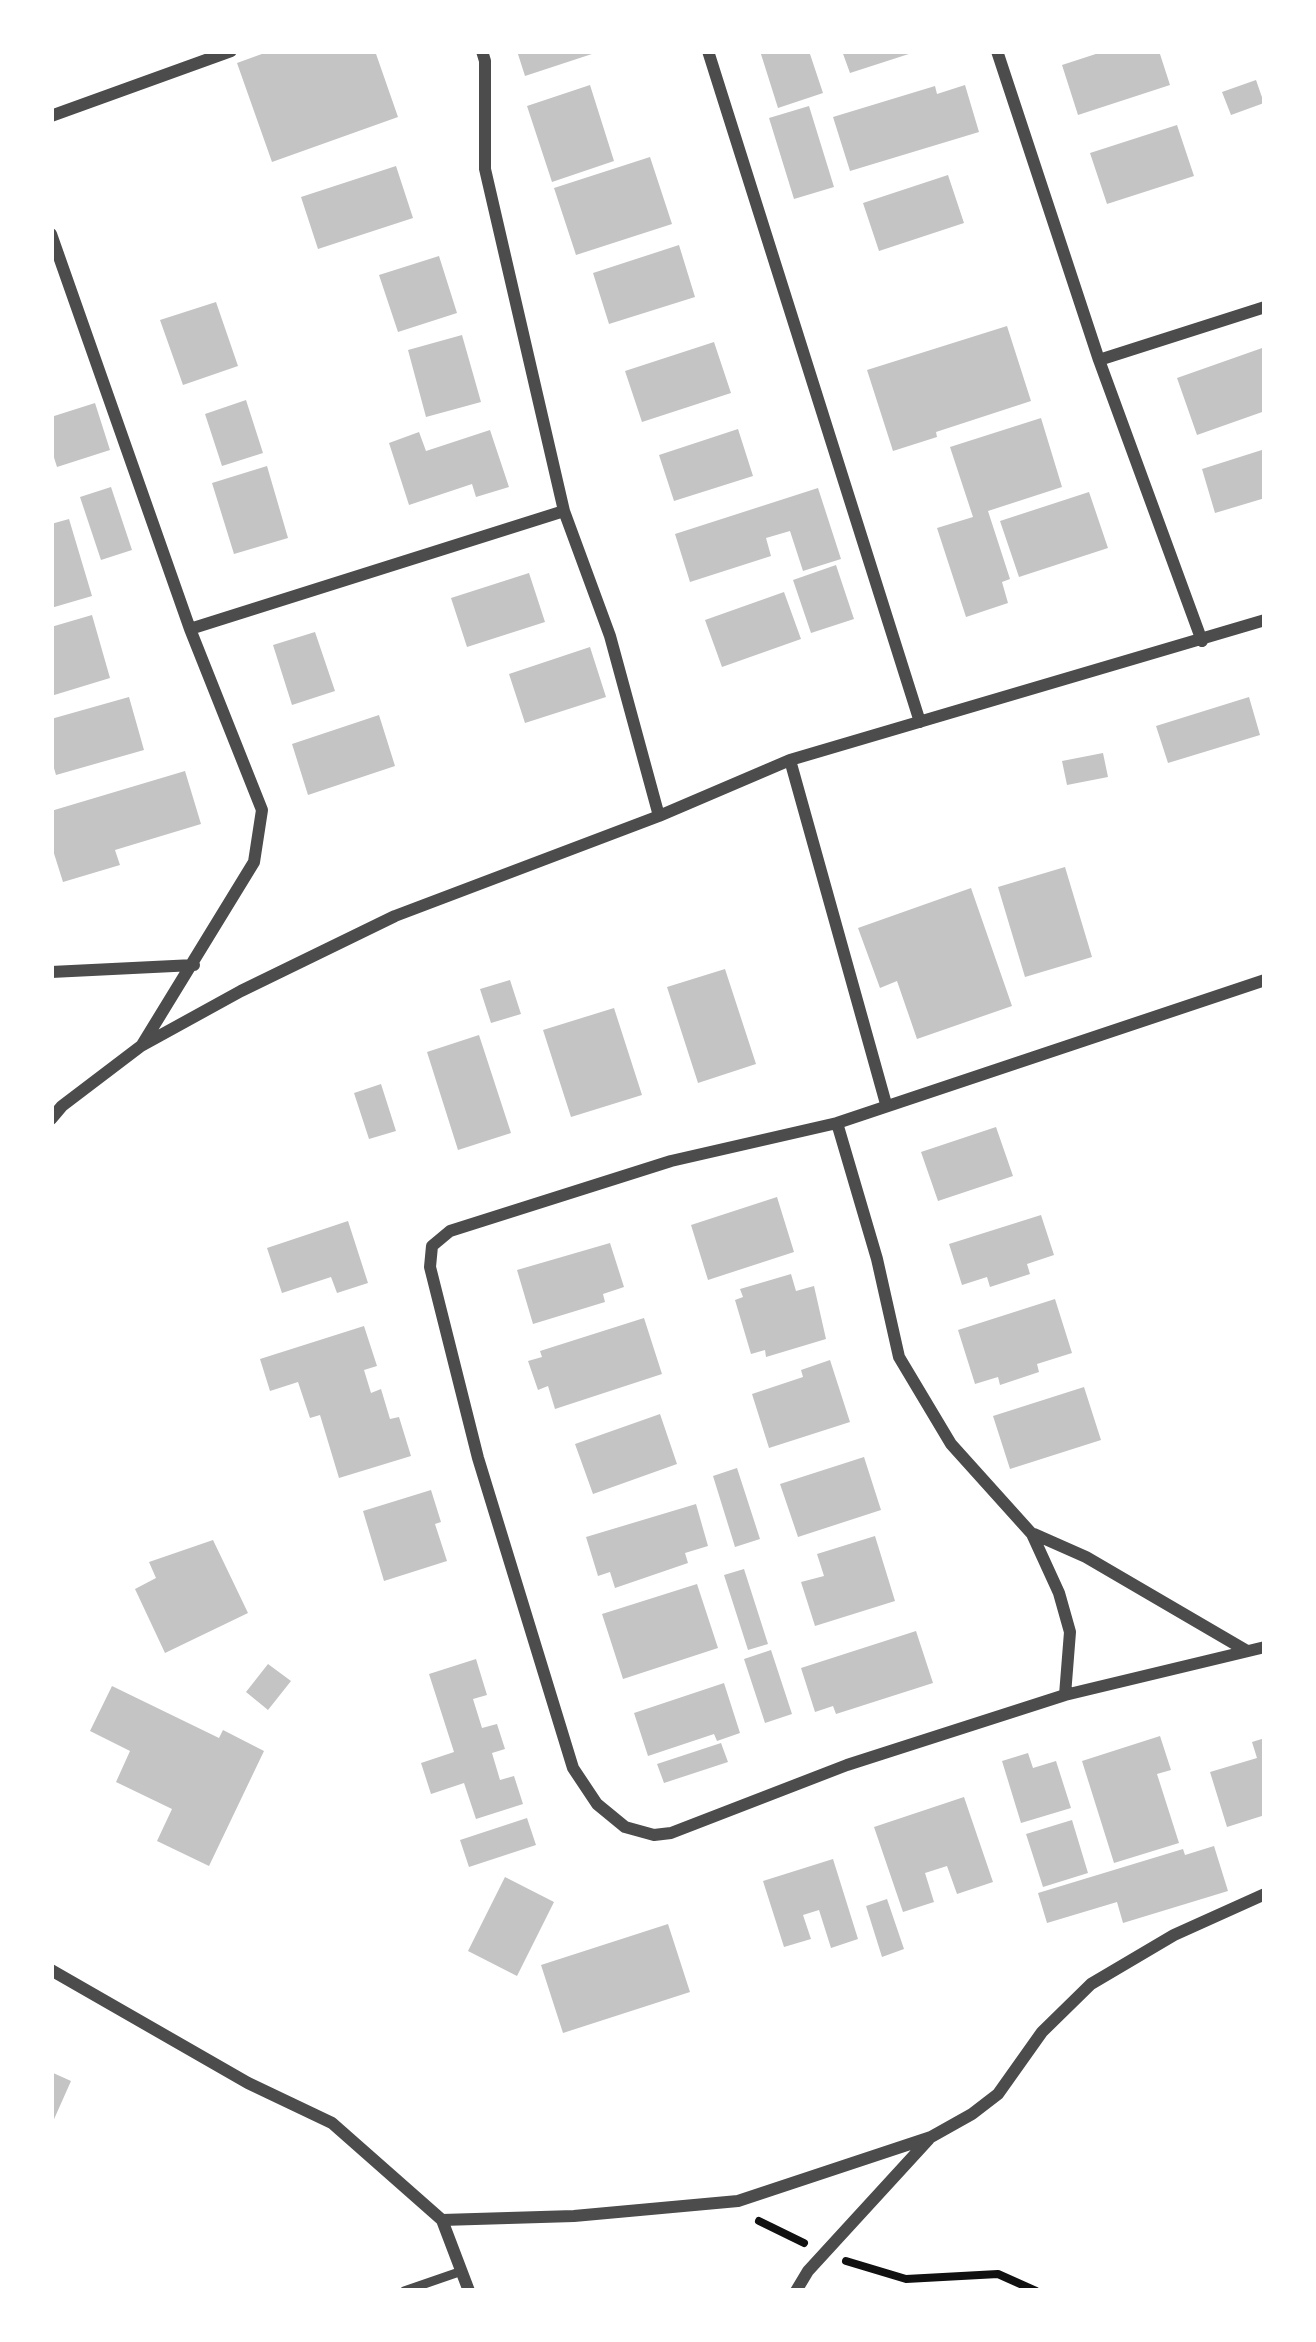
<!DOCTYPE html>
<html>
<head>
<meta charset="utf-8">
<style>
	body { margin:0 }
	#map { position:relative; width:1316px; height:2342px; overflow:hidden; background:#fff; font-family:Overpass,sans-serif }
	canvas { display:block }
	.frame { position:absolute; inset:0; border:54px solid #fff; pointer-events:none }
</style>
</head>
<body>
<div id="map">
<canvas width="1316" height="2342"></canvas>
<div class="frame"></div>
</div>
<script>
const ctx = document.querySelector('canvas').getContext('2d');
ctx.lineJoin = 'round';
function paint(path, color) {
  ctx.fillStyle = color;
  ctx.fill(path, 'evenodd');
}
function toPath(rows) {
  const path = new Path2D();
  for (const r of rows) {
    path.moveTo(r[0], r[1]);
    for (let i = 2; i < r.length; i += 2) path.lineTo(r[i], r[i + 1]);
  }
  return path;
}
function stroke(path, color, width, dash) {
  ctx.strokeStyle = color;
  ctx.lineWidth = width;
  ctx.lineCap = dash ? 'butt' : 'round';
  ctx.setLineDash(dash || []);
  ctx.stroke(path);
}
paint(toPath([
	[270,51,375,51,398,117,272,162,237,63],
	[517,51,598,51,598,52,525,76],
	[760,51,809,51,823,93,778,108],
	[842,51,915,51,915,52,850,73],
	[1105,51,1159,51,1170,85,1078,115,1062,65],
	[1256,80,1264,103,1231,115,1222,92],
	[590,85,614,161,552,182,527,106],
	[965,85,979,132,850,171,833,117,935,86,937,94],
	[809,106,834,187,794,199,769,118],
	[1177,125,1194,176,1107,204,1090,153],
	[650,157,672,224,576,255,554,188],
	[396,166,413,218,318,249,301,197],
	[948,175,964,223,879,251,863,203],
	[679,245,695,297,609,324,593,273],
	[439,256,457,313,398,332,379,275],
	[216,302,238,366,183,385,160,320],
	[1007,326,1031,401,936,432,937,437,893,451,867,370],
	[462,335,481,402,426,417,408,350],
	[714,342,731,393,642,422,625,371],
	[1265,347,1265,411,1197,435,1177,378],
	[246,400,263,453,222,466,205,414],
	[95,403,110,450,57,467,51,448,51,417],
	[1041,418,1062,487,988,511,1010,579,1002,582,1008,603,966,617,937,528,973,517,950,447],
	[738,429,753,476,674,501,659,455],
	[490,430,509,487,476,497,472,484,409,505,389,443,419,432,426,451],
	[1265,449,1265,498,1215,513,1202,469],
	[267,466,288,538,234,554,212,483],
	[111,487,132,550,101,560,80,497],
	[818,488,841,559,803,571,790,531,766,538,771,556,690,582,675,534],
	[1089,492,1108,548,1019,577,1000,521],
	[69,519,92,596,51,608,51,524],
	[836,565,854,619,811,633,793,580],
	[529,573,545,622,467,647,451,598],
	[784,592,801,639,722,667,705,620],
	[92,615,110,678,51,696,51,627],
	[315,632,335,691,292,705,273,645],
	[590,647,606,697,525,723,509,674],
	[129,697,144,750,56,775,51,758,51,719],
	[1249,697,1260,735,1168,763,1156,726],
	[379,715,395,766,308,795,292,744],
	[1103,753,1108,777,1067,785,1062,761],
	[185,771,201,824,115,850,120,865,63,882,51,844,51,811],
	[1065,867,1092,957,1025,977,998,887],
	[971,888,1012,1006,917,1039,897,981,880,988,858,928],
	[725,969,756,1064,698,1083,667,987],
	[510,980,521,1014,491,1023,480,989],
	[614,1008,642,1095,571,1117,543,1030],
	[479,1035,511,1133,458,1150,427,1052],
	[381,1084,396,1131,369,1139,354,1093],
	[996,1127,1013,1176,938,1201,921,1152],
	[777,1197,794,1252,708,1280,691,1225],
	[1041,1215,1054,1255,1027,1264,1030,1274,990,1287,987,1277,962,1285,949,1244],
	[348,1221,368,1283,337,1293,331,1277,282,1293,267,1248],
	[610,1243,624,1287,603,1294,605,1302,533,1324,517,1270],
	[791,1274,796,1291,814,1286,826,1339,766,1357,765,1350,751,1354,735,1300,743,1297,740,1289],
	[1055,1299,1072,1353,1037,1364,1039,1372,1000,1385,998,1377,975,1384,958,1330],
	[644,1318,662,1374,555,1409,548,1386,538,1390,528,1361,542,1357,540,1351],
	[364,1326,377,1366,364,1370,371,1393,381,1389,390,1419,399,1417,411,1456,339,1478,320,1415,310,1418,298,1382,270,1391,260,1359],
	[830,1360,850,1422,769,1448,752,1394,803,1377,801,1370],
	[1084,1387,1101,1440,1010,1469,993,1416],
	[660,1414,677,1464,593,1494,575,1444],
	[864,1457,881,1510,798,1537,780,1484],
	[737,1468,760,1539,735,1547,713,1476],
	[431,1490,441,1522,435,1524,447,1561,384,1581,363,1511],
	[696,1504,708,1546,685,1553,688,1563,615,1588,610,1572,598,1576,586,1537],
	[875,1536,895,1601,815,1626,801,1582,824,1576,817,1554],
	[213,1540,248,1613,165,1653,135,1589,156,1578,149,1562],
	[744,1569,768,1644,748,1650,724,1575],
	[697,1584,718,1648,623,1679,602,1614],
	[916,1631,933,1683,836,1714,833,1706,815,1712,801,1668],
	[771,1650,792,1714,765,1723,744,1659],
	[476,1659,487,1695,473,1699,482,1728,497,1724,505,1749,492,1753,500,1780,514,1776,523,1804,476,1819,464,1783,431,1794,421,1763,454,1752,429,1674],
	[268,1664,291,1681,268,1710,246,1692],
	[724,1683,740,1733,717,1741,714,1734,648,1756,634,1713],
	[112,1686,219,1738,223,1730,264,1751,209,1866,157,1841,172,1809,116,1782,130,1751,90,1731],
	[1160,1736,1171,1770,1157,1774,1179,1843,1114,1863,1082,1761],
	[1265,1738,1265,1815,1227,1827,1210,1772,1257,1758,1252,1742],
	[721,1743,728,1762,664,1783,657,1764],
	[1028,1753,1033,1768,1056,1761,1071,1808,1021,1823,1002,1761],
	[964,1797,993,1882,957,1894,947,1866,925,1873,934,1902,903,1912,874,1827],
	[527,1818,536,1845,469,1867,460,1840],
	[1072,1820,1088,1873,1043,1887,1026,1834],
	[1214,1846,1228,1891,1123,1923,1117,1902,1047,1923,1038,1893,1183,1849,1185,1855],
	[833,1859,858,1939,831,1948,819,1910,803,1915,811,1939,784,1947,763,1881],
	[505,1877,554,1902,517,1976,468,1951],
	[887,1899,904,1949,882,1957,866,1906],
	[668,1924,690,1992,563,2033,541,1965],
	[51,2072,71,2081,51,2126]
]), '#c4c4c4');
stroke(toPath([
	[759,2221,804,2243],
	[846,2261,906,2279,998,2274,1036,2291]
]), '#111', 8);
stroke(toPath([
	[404,2291,462,2271]
]), '#4c4c4c', 9);
stroke(toPath([
	[482,51,485,61,485,169,564,511,610,636,659,816],
	[708,51,920,722],
	[997,51,1099,360,1202,641],
	[51,116,231,51],
	[51,234,190,629,262,810,254,862,142,1045],
	[1099,360,1265,307],
	[190,629,564,511],
	[790,760,886,1104],
	[51,972,194,965],
	[1265,980,837,1123,671,1161,450,1231,432,1246,430,1267,478,1458,573,1768,597,1804,625,1827,654,1835,671,1833,847,1765,1065,1695,1265,1647],
	[51,1119,62,1106,141,1046,241,991,395,916,659,816,790,760,1265,620],
	[837,1123,877,1259,899,1357,951,1444,1032,1534,1059,1593,1070,1632,1065,1695],
	[1034,1534,1086,1557,1247,1651],
	[51,1970,248,2083,332,2123,442,2220,469,2291],
	[442,2220,574,2216,738,2201,931,2137,972,2114,998,2094,1042,2032,1091,1984,1174,1935,1265,1894],
	[796,2291,808,2271,929,2139]
]), '#4c4c4c', 12);
</script>
</body>
</html>
